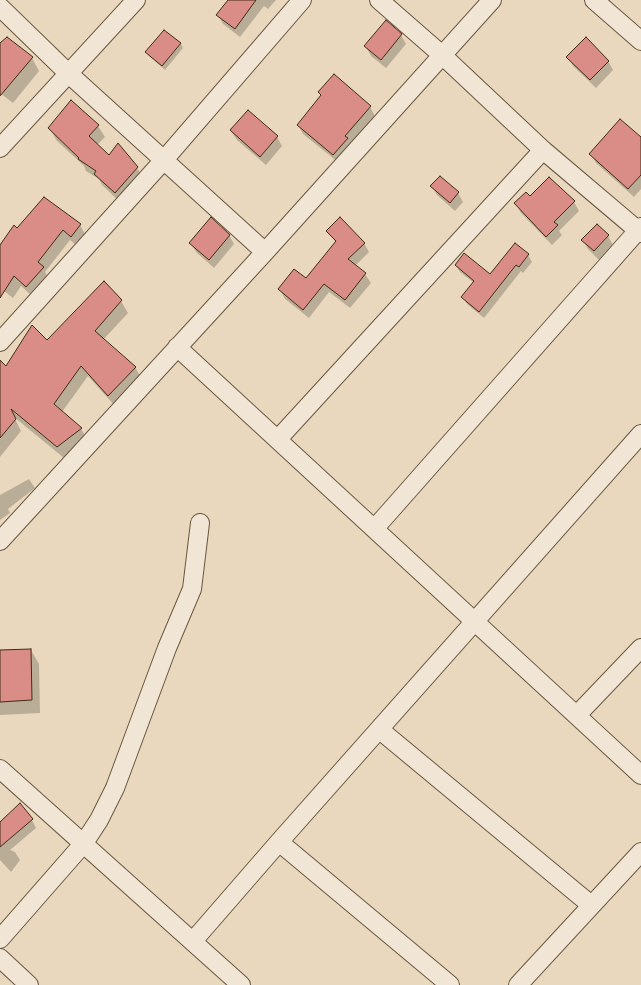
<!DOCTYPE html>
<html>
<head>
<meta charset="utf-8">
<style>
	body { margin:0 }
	canvas { display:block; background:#e9d8be }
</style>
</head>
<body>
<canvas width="641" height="985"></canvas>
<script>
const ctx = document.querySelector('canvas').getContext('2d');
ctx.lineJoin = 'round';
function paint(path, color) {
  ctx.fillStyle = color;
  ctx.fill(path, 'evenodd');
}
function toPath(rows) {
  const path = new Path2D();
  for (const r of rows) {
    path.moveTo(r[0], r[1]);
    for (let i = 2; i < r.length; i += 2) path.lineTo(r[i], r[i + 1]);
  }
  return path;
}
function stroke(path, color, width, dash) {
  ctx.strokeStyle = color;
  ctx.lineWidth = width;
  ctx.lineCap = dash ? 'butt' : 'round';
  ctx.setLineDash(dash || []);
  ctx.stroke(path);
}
paint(toPath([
	[229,0,276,0,268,9,264,6,240,37,223,24,218,15],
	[386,22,401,35,406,44,386,68,371,56,366,47],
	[164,32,181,44,183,48,165,70,149,56,146,52],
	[0,45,32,58,39,71,13,103,0,93],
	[568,57,608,61,613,70,596,88,573,66],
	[334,76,370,107,375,116,350,145,339,163,303,134,298,125,322,96,319,92],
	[248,112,277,137,282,146,266,165,237,140,231,131],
	[98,126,105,137,97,145,109,157,137,168,144,179,122,204,102,185,99,179,86,171,84,166,56,140,50,128],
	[641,138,641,189,634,197,596,163,591,154],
	[432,186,458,193,463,202,455,211,437,195],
	[530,198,574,202,579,211,559,231,562,235,552,245,521,213,516,204],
	[80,225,86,236,78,247,70,240,45,272,49,279,33,297,21,286,13,298,0,288,0,247,17,230],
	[328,231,364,243,369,252,355,266,365,274,371,283,350,308,329,292,309,318,285,299,280,290,306,280,336,243],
	[229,235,234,244,214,268,196,252,191,243],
	[608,236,613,245,599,260,588,249,583,240],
	[515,245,528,255,532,262,523,273,521,271,484,318,467,304,463,297,474,283,460,272,456,265,490,276],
	[104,283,121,301,128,313,103,340,135,367,142,379,115,406,88,376,62,412,81,429,88,440,64,458,14,417,21,431,0,457,0,361,5,370,47,341],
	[29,479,35,488,8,509,10,513,0,520,0,495],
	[31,650,39,664,40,713,0,715,0,651],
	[32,820,36,828,10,850,15,852,20,860,11,872,0,860,0,823]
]), '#0003');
const building = toPath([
	[228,0,256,0,235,29,216,15,228,0],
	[386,20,402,34,381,60,364,46,386,20],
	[164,30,181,43,162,66,145,52,164,30],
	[7,37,33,57,0,96,0,43,7,37],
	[586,37,609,61,590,80,566,57,586,37],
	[334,74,371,106,345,136,348,138,333,155,297,125,321,95,318,92,334,74],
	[71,100,99,125,89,136,109,155,118,143,138,167,115,193,94,174,96,171,78,159,79,158,48,128,71,100],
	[248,110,278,136,260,157,230,130,248,110],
	[620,119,641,137,641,175,628,189,589,154,620,119],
	[440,176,459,192,450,203,430,186,440,176],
	[549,177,575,201,554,222,558,225,546,237,514,203,526,192,530,196,549,177],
	[44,197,81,224,71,237,63,230,38,262,44,267,26,287,14,276,0,298,0,245,14,225,17,228,44,197],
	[211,217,230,235,209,260,189,243,211,217],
	[340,217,365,243,348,259,366,273,345,300,324,284,303,310,278,289,294,269,306,278,336,241,326,231,340,217],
	[597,224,609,235,594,251,581,240,597,224],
	[515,243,529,254,519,267,516,265,479,312,461,297,474,281,455,265,464,253,490,274,515,243],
	[104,281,122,300,95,331,136,367,108,396,81,366,54,404,82,428,57,447,11,409,16,419,0,438,0,360,6,366,32,325,47,340,104,281],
	[31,649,32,700,0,702,0,650,31,649],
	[20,803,33,819,0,847,0,822,20,803]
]);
paint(building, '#da8d86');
stroke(building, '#402c16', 1);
const minor = toPath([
	[379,0,442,55,543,150,641,233],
	[594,0,641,41],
	[0,7,69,74,265,252],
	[0,148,136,0],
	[0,342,163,161,302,0],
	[177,347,641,775],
	[278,439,543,150],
	[375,528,641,227],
	[0,541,265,252,492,0],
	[577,715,641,648],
	[380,730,591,905],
	[0,769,241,985],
	[279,842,450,985],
	[0,939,84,843,99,820,115,788,167,648,192,589,200,523],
	[193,941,279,842,641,434],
	[0,958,29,985],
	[518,985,641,852]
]);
stroke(minor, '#6a5740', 20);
stroke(minor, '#f1e6d5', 18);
</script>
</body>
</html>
